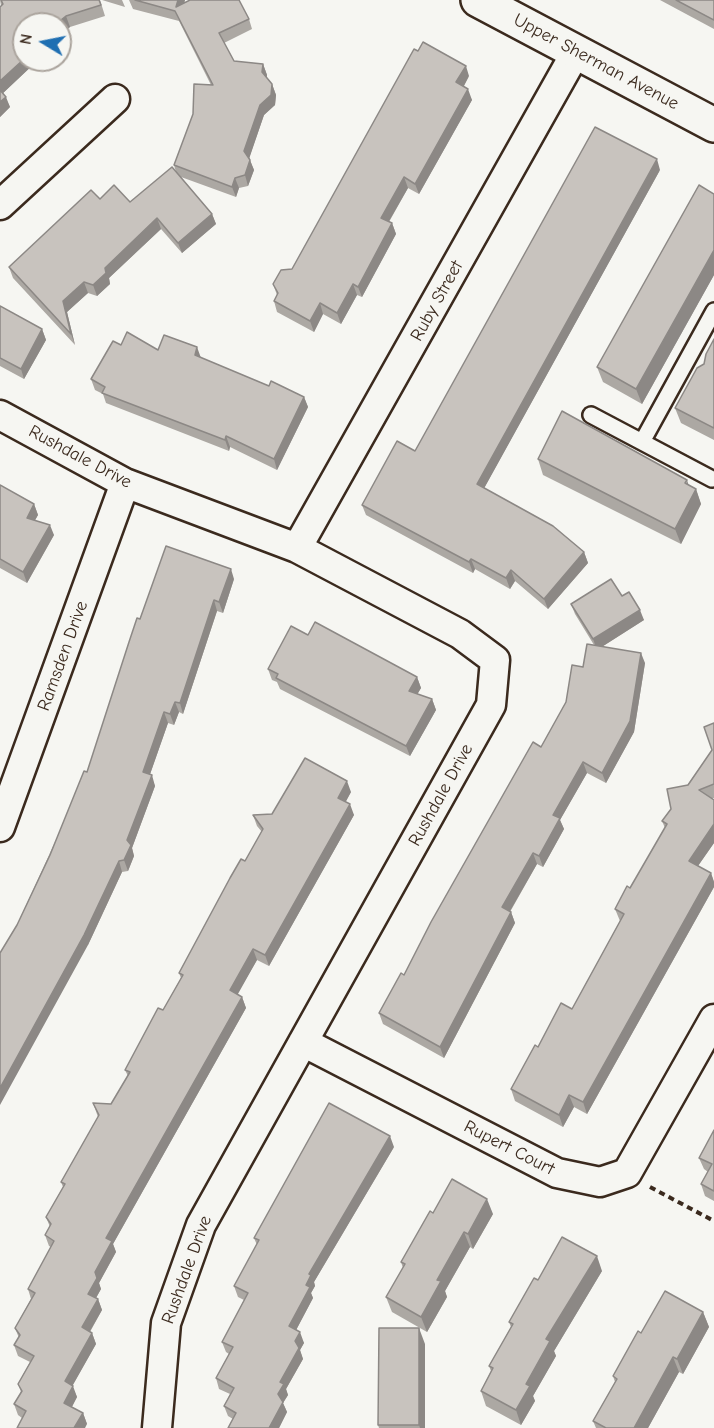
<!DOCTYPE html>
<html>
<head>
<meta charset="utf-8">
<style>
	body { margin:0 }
	#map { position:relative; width:714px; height:1428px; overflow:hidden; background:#f6f6f2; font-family:"Comic Neue",sans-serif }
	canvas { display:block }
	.north { position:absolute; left:12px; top:12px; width:60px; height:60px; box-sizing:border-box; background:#f6f6f2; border:2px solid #aba49d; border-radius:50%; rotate:280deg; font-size:16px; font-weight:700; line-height:24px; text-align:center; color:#3b2a1e }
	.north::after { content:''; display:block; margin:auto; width:21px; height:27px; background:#1f6fb2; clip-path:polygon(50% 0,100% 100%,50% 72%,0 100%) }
</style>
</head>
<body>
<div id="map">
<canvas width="714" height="1428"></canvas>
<div class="north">N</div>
</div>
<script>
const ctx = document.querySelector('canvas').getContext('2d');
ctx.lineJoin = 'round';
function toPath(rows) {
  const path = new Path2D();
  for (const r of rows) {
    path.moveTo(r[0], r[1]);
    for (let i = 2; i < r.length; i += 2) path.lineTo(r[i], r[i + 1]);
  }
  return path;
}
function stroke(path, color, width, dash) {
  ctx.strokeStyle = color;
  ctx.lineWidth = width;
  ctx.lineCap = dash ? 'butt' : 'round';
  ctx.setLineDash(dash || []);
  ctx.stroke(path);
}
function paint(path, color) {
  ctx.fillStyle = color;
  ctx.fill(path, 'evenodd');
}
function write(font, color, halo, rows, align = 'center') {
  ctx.font = font + ' "Comic Neue",sans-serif';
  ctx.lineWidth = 5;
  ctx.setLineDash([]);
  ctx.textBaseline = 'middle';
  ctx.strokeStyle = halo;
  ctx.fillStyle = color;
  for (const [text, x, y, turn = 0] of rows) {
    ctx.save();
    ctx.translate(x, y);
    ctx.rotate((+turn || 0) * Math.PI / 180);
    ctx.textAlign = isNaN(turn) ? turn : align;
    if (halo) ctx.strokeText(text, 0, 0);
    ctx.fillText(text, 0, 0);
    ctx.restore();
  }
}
const lane = toPath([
	[591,415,712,479],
	[642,442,714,311]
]);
const street = toPath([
	[0,205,115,99],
	[0,415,125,483,297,548,460,634,495,660,491,705,201,1225,166,1323,157,1428],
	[297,548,576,52],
	[0,827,125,483],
	[303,1042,557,1173,600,1182,627,1173,714,1019]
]);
const secondary = toPath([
	[478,0,714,125]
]);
stroke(lane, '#3b2a1e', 20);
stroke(street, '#3b2a1e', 33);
stroke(secondary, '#3b2a1e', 38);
stroke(toPath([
	[650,1187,714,1221]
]), '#3b2a1e', 4, [6, 4.5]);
stroke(lane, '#f6f6f2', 15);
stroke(street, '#f6f6f2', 28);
stroke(secondary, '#f6f6f2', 33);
paint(toPath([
	[0,0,100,0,105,16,70,27,60,35,60,24,24,60,35,60,36,62,3,93,10,107,0,117,1,6],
	[102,0,122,0,125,7],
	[129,0,185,0,184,3,249,19,252,29,224,43,234,61,263,64,267,75,266,77,272,84,276,95,275,105,264,115,249,158,254,170,248,186,239,188,236,197,181,177,212,214,216,224,182,253,161,229,109,278,110,284,97,296,88,293,67,312,75,345,13,278,9,267,100,199,130,202,176,172,174,165,211,85,179,21,133,9],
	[660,0,714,0,714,29],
	[469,76,464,86,472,100,419,194,408,188,389,222,392,223,396,234,362,297,357,295,341,324,323,314,314,332,277,312,274,301,277,295,273,284,292,269],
	[660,170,484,488,584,552,588,563,548,609,515,581,510,589,475,569,473,573,366,515,362,505,415,451],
	[714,194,714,275,642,404,603,382,597,367],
	[0,306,42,329,46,340,24,379,0,366],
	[714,339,714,440,681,423,675,408,704,364],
	[121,345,158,350,201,358,269,386,304,397,308,407,277,470,230,447,229,451,106,403,103,394,95,390,91,379],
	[538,459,689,485,696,489,701,504,681,544,543,475],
	[0,485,34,504,38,515,35,520,54,535,27,583,0,568],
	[234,579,223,613,217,611,183,714,179,712,174,725,168,723,150,774,155,786,132,848,134,856,128,871,122,872,88,945,17,925,87,772,140,619],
	[622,596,644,620,603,646,645,663,634,732,606,783,587,773,560,820,564,829,543,867,537,864,510,912,511,912,515,923,444,1058,383,1024,379,1013,404,975,541,747,566,702,594,645,575,614,571,604],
	[308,635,417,677,421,688,417,694,432,699,436,710,410,756,280,689,277,682,272,680,268,669],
	[714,723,714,798,712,798,714,800,714,843,698,866,711,873,714,882,714,887,587,1114,574,1107,563,1127,515,1101,511,1089,538,1047,572,1009,620,921,615,909,630,888,665,828,662,821,712,750],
	[351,792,345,802,354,815,269,966,257,960,237,994,242,997,246,1008,113,1244,116,1252,99,1283,101,1289,96,1298,98,1299,102,1310,90,1332,92,1333,96,1344,72,1386,77,1397,72,1407,83,1413,87,1424,22,1418,18,1415,14,1404,21,1392,18,1384,30,1362,18,1356,14,1345,19,1338,15,1328,31,1299,28,1289,51,1247,49,1246,45,1235,50,1227,46,1217,63,1187,61,1182,98,1117,93,1103,111,1104,128,1076,125,1070,163,1010,181,978,179,973,262,832,257,826,253,815,272,814],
	[714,1130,714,1201,705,1196,701,1184,708,1172,704,1169,699,1158],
	[394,1147,314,1282,315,1286,311,1293,313,1298,296,1330,304,1343,300,1350,303,1359,286,1389,288,1395,283,1403,287,1412,279,1428,228,1428,233,1419,228,1416,224,1406,230,1394,219,1389,216,1378,229,1354,226,1352,222,1342,244,1300,238,1297,234,1286,257,1245,254,1238],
	[433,1213,493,1214,473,1249,470,1247,445,1291,447,1297,427,1332,392,1312,386,1297,403,1268,401,1262],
	[602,1271,554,1351,556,1356,533,1396,535,1401,521,1425,486,1406,481,1391,491,1371,489,1366,511,1327,509,1322,538,1280],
	[703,1312,709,1327,683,1374,679,1372,648,1428,596,1428,593,1421,615,1382,613,1376,641,1333],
	[425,1344,425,1428,379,1428,378,1425]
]), '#aca8a3');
paint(toPath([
	[178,0,185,0,180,18,176,7],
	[66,16,70,27,60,35,60,24,56,24],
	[24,59,24,60,35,60,36,62,0,96,0,81],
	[263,64,267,75,266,82,262,72],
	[466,66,469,76,460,93,456,82],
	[272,84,276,95,275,105,264,115,248,162,244,151,260,105],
	[468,89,472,100,419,194,415,184],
	[6,97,10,107,0,117,0,102],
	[657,159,660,170,481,494,477,484],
	[250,160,254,170,248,186,245,175],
	[404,177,408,188,385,228,381,218],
	[235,178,239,188,236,197,232,187],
	[212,214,216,224,182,253,178,243],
	[157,218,161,229,109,278,110,284,97,296,93,285,105,268],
	[392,223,396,234,362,297,358,287],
	[714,250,714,275,642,404,636,389],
	[84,282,88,293,67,312,75,345,71,334,63,301],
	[353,284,357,295,341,324,337,313],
	[320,303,323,314,314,332,310,321],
	[42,329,46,340,24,379,21,369],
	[197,347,201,358,195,355],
	[304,397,308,407,277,470,274,459],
	[226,436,230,447,229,451,225,440],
	[687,480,692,496,696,489,701,504,681,544,675,529],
	[34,504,38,515,30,529,27,518],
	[50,525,54,535,27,583,23,572],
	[584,552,588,563,548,609,544,599],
	[471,559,475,569,473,573,469,562],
	[231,569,234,579,223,613,219,602],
	[511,570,515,581,510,589,506,578],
	[214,600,217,611,183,714,180,703],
	[640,610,644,620,597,650,593,639],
	[641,653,645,663,634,732,606,783,602,773],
	[417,677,421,688,413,702,409,691],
	[432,699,436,710,410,756,406,746],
	[175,702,179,712,174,725,170,714],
	[164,712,168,723,147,783,143,772],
	[583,762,587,773,560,820,564,829,543,867,539,856,553,815],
	[152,775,155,786,132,848,134,856,128,871,124,860,127,840],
	[347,781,351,792,342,809,338,798],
	[350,804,354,815,269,966,265,955],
	[714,824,714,843,693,873,689,861],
	[533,853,537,864,506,918,502,907],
	[119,861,122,872,88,945,0,1105,0,1088],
	[711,873,714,882,714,887,587,1114,583,1102],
	[511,912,515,923,444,1058,440,1047],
	[253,949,257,960,234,1001,230,990],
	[242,997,246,1008,113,1244,116,1252,99,1283,101,1289,92,1305,88,1294,106,1238],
	[569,1095,574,1107,563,1127,559,1115],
	[390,1136,394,1147,314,1282,315,1286,311,1293,313,1298,293,1336,289,1326,306,1285,309,1274],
	[487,1199,493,1214,473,1249,468,1234],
	[464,1232,470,1247,445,1291,447,1297,427,1332,421,1317,437,1280],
	[597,1256,602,1271,554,1351,556,1356,533,1396,535,1401,521,1425,516,1410,526,1384,546,1339],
	[98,1299,102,1310,86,1338,82,1327],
	[703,1312,709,1327,683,1374,677,1359],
	[419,1328,425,1344,425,1428,420,1428,419,1425],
	[300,1332,304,1343,300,1350,303,1359,286,1389,288,1395,283,1403,287,1412,279,1428,269,1428,278,1394,280,1382,295,1341],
	[92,1333,96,1344,69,1392,65,1381],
	[673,1357,679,1372,648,1428,634,1428],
	[73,1386,77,1397,68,1414,64,1403],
	[83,1413,87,1424,85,1428,74,1428]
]), '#8c8885');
const building = toPath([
	[1,0,99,0,101,5,66,16,56,24,24,24,24,59,0,81,0,7,3,4,1,0],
	[135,0,178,0,176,7,190,0,239,0,249,19,219,33,234,61,263,64,262,72,272,84,271,95,260,105,244,151,250,160,245,175,235,178,232,187,174,165,193,114,194,84,213,85,175,11,135,0],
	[676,0,714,0,714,20,676,0],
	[423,42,466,66,456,82,468,89,415,184,404,177,381,218,392,223,358,287,353,284,337,313,320,303,310,321,274,301,278,293,273,284,281,270,292,269,414,49,418,51,423,42],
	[0,90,6,97,0,102,0,90],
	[595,127,657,159,477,484,553,526,584,552,544,599,511,570,506,578,471,559,469,562,362,505,397,441,415,451,595,127],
	[172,167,212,214,178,243,157,218,105,268,106,273,93,285,84,282,63,301,71,334,9,267,91,190,100,199,114,185,130,202,172,167],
	[699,185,714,194,714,250,636,389,597,367,699,185],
	[0,306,42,329,21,369,0,358,0,306],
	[127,332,158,350,164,335,197,347,195,355,269,386,271,381,304,397,274,459,226,436,225,440,102,393,105,387,91,379,113,341,121,345,127,332],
	[714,339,714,428,675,408,697,368,704,364,706,354,714,339],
	[562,411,687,480,685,483,696,489,675,529,538,459,562,411],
	[0,485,34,504,27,518,50,525,23,572,0,559,0,485],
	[166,546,231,569,219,602,214,600,180,703,175,702,170,714,164,712,143,772,152,775,127,840,131,845,124,860,119,861,84,935,0,1088,0,953,17,925,50,855,84,771,87,772,129,642,137,618,140,619,166,546],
	[611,579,622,596,629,592,640,610,593,639,571,604,611,579],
	[315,622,417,677,409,691,432,699,406,746,276,678,278,674,268,669,291,626,308,635,315,622],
	[587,644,641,653,630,721,602,773,583,762,553,815,560,818,539,856,533,853,502,907,511,912,440,1047,379,1013,401,973,404,975,431,922,533,742,541,747,566,702,572,665,583,667,587,644],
	[714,723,714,784,699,790,714,800,714,824,689,861,711,873,583,1102,569,1095,559,1115,511,1089,535,1045,538,1047,561,1003,572,1009,624,914,615,909,627,886,630,888,667,824,662,821,671,809,667,789,688,785,712,750,704,727,714,723],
	[305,758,347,781,338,798,350,804,265,955,253,949,230,990,242,997,106,1238,112,1241,95,1272,97,1278,88,1294,98,1299,82,1327,92,1333,65,1381,73,1386,64,1403,83,1413,74,1428,17,1428,26,1411,14,1404,22,1391,18,1384,34,1356,14,1345,20,1335,15,1328,35,1293,28,1289,54,1241,45,1235,51,1224,46,1217,65,1184,61,1182,99,1115,93,1103,111,1104,130,1072,125,1070,158,1008,163,1010,183,975,179,973,230,878,241,859,245,861,263,829,253,815,272,814,305,758],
	[329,1103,390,1136,309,1274,311,1275,306,1285,310,1287,289,1326,300,1332,295,1341,299,1348,280,1382,284,1384,278,1394,283,1402,269,1428,228,1428,236,1413,224,1406,234,1388,216,1378,233,1347,222,1342,248,1293,234,1286,259,1240,254,1238,329,1103],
	[714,1130,714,1191,701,1184,712,1164,699,1158,714,1130],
	[452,1179,487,1199,468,1234,464,1232,437,1280,441,1281,421,1317,386,1297,405,1264,401,1262,430,1211,433,1213,452,1179],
	[562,1237,597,1256,546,1339,550,1341,526,1384,530,1386,516,1410,481,1391,493,1368,489,1366,513,1324,509,1322,534,1278,538,1280,562,1237],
	[665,1291,703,1312,677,1359,673,1357,634,1428,606,1428,593,1421,617,1379,613,1376,638,1331,641,1333,665,1291],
	[379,1328,419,1328,419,1425,378,1425,379,1328]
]);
paint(building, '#c8c3be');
stroke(building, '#8c8885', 1.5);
write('18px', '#3b2a1e', '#f6f6f2', [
	["Upper Sherman Avenue",596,62,28],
	["Ruby Street",437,301,-61],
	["Rushdale Drive",80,457,28],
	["Ramsden Drive",63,656,-70],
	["Rushdale Drive",441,795,-61],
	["Rupert Court",509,1148,27],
	["Rushdale Drive",187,1270,-70]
]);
</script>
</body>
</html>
